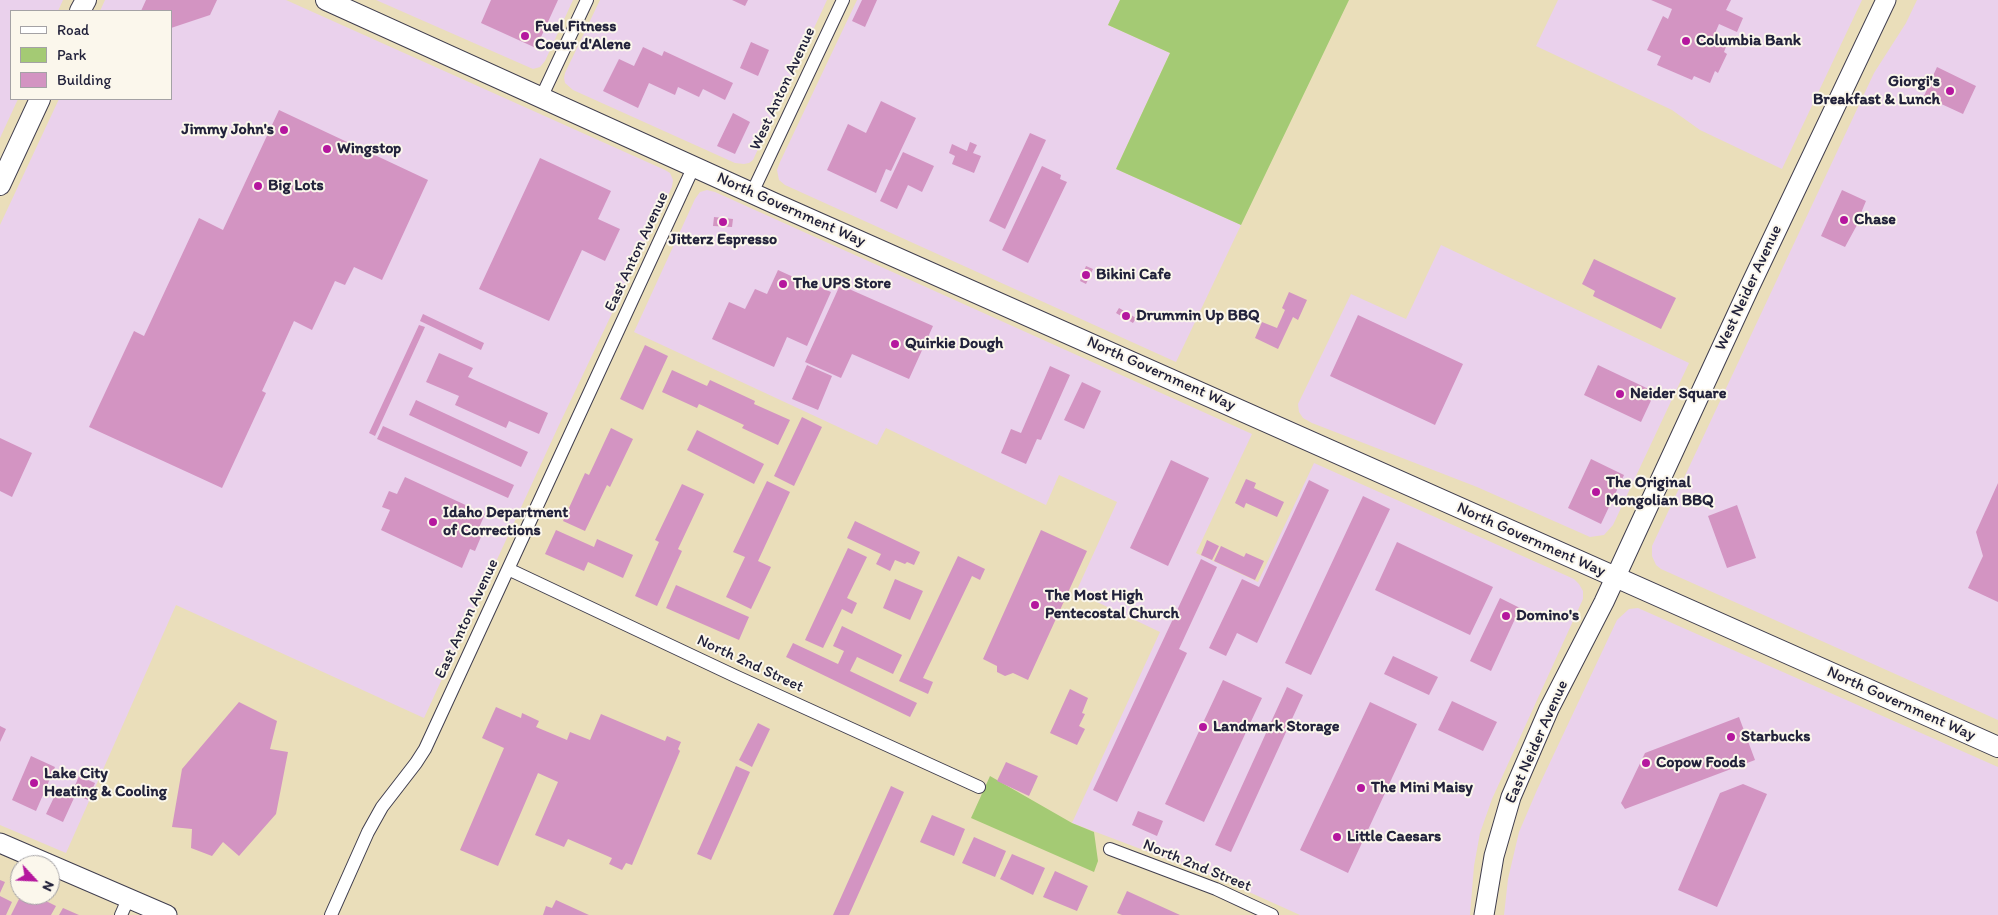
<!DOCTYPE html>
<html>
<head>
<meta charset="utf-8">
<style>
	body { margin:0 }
	#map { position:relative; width:1998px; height:915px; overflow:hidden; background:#eadeba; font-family:Itim,sans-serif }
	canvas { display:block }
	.legend { position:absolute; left:10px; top:10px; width:162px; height:90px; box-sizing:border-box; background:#fbf7ec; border:1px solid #a4a2a5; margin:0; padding:6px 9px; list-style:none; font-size:15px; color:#22223b }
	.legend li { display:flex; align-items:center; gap:10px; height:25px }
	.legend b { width:25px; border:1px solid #a4a2a5 }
	.north { position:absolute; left:10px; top:855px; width:50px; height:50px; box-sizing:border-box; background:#fbf7ec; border:1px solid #a4a2a5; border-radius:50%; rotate:115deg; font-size:14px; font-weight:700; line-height:20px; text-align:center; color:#22223b }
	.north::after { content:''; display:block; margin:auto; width:18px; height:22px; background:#b5179e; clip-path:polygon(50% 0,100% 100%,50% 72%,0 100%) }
</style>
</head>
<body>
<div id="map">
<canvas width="1998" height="915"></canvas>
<ul class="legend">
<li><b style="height:6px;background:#fff"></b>Road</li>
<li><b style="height:14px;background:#a4ca74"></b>Park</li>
<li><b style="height:14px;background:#d394c2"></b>Building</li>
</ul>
<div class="north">N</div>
</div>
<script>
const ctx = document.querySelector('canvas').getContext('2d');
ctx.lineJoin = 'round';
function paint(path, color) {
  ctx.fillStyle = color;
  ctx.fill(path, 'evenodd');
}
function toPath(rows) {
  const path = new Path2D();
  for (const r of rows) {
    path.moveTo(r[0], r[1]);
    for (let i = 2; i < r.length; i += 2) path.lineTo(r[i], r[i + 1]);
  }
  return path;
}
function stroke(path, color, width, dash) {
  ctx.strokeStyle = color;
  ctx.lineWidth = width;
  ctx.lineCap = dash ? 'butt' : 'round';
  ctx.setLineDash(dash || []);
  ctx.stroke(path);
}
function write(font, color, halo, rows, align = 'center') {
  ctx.font = font + ' Itim,sans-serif';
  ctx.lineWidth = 4;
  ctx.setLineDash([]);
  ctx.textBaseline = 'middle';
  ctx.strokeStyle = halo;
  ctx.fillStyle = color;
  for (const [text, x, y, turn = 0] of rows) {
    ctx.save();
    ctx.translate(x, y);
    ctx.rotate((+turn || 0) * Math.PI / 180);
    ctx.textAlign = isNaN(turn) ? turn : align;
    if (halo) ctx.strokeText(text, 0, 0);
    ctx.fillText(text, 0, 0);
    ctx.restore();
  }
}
paint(toPath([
	[0,0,63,0,58,11,11,11,11,99,18,99,0,138],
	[105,0,286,0,665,170,670,173,673,180,672,187,559,425,424,718,176,605,66,853,0,825,0,225,59,99,171,99,171,11,100,11],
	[376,0,573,0,545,61,540,67,533,69],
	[600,0,827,0,753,160,749,163,744,164,735,163,573,90,565,83,564,78,565,73],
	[857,0,1120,0,1108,25,1170,53,1116,169,1241,225,1176,362,785,185,779,180,777,170,780,162],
	[1558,0,1862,0,1782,169,1700,130,1672,110,1536,46],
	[1917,0,1998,0,1998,720,1661,569,1656,565,1652,556,1652,546,1874,73,1906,23],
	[707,190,715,192,1252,434,1196,553,1258,582,1314,463,1574,579,1579,584,1583,591,1583,599,1492,799,1480,833,1474,866,1470,915,1300,915,1220,879,1072,823,1160,632,1076,592,1117,502,1059,475,1046,505,886,428,877,445,634,332,695,199,700,192],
	[1441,245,1689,363,1613,525,1604,535,1590,537,1477,487,1312,423,1303,418,1299,412,1298,404,1351,294,1406,319],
	[1638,608,1998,767,1998,915,1504,915,1508,879,1519,832,1537,790,1617,620,1629,609]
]), '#ead1ec');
paint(toPath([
	[1120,0,1349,0,1241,225,1116,169,1170,53,1108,25],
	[990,776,1072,823,1094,832,1098,861,1094,872,971,818]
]), '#a4ca74');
paint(toPath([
	[146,0,217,0,210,15,171,28,171,11,141,11],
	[491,0,558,0,536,48,481,23],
	[732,0,748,0,745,6],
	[862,0,877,0,865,27,852,21],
	[1651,0,1731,0,1726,10,1743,18,1737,32,1719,24,1713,38,1727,44,1724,52,1727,54,1718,73,1715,71,1710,83,1694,76,1692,80,1657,65,1661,56,1647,50,1663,16,1668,19,1672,9],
	[751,42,769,50,758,76,740,68],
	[643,47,662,56,664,51,733,83,725,100,703,89,699,97,678,87,675,95,649,83,638,108,603,91,619,59,634,66],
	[1937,67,1976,86,1963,114,1924,96],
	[881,101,916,118,891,171,886,169,876,193,827,170,848,124,866,133],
	[279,110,428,180,382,280,354,267,345,285,335,281,312,330,294,321,262,391,266,393,222,488,89,427,134,331,144,336,199,218,223,230],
	[733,113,750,122,735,154,717,146],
	[1030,133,1046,140,1005,229,989,221],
	[970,142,977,145,973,153,981,156,974,173,952,164,955,156,949,153,952,144,967,151],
	[903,152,934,166,922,192,908,185,897,209,880,201],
	[540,158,611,191,598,219,620,229,605,261,582,250,549,321,479,289],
	[1042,166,1061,175,1060,179,1067,182,1028,263,1002,250],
	[1842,190,1866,201,1861,213,1863,214,1845,247,1821,236],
	[714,217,733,219,732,227,713,226],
	[1594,259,1676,298,1661,329,1593,296,1595,291,1582,284],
	[1086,266,1093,269,1086,284,1080,281],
	[778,270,811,285,812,283,831,292,807,346,787,337,774,367,712,339,729,302,745,309,755,289,767,294],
	[840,285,933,326,909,379,852,354,841,378,805,362],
	[1289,292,1307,300,1298,320,1293,317,1278,349,1255,338,1262,322,1277,328,1285,310,1282,308],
	[1119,308,1136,318,1133,323,1116,313],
	[423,314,484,343,481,350,420,321],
	[1358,315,1463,364,1435,425,1330,376],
	[419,325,425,327,375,436,369,433],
	[645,345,668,356,643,410,620,399],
	[439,353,473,368,468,377,548,413,539,434,509,421,506,428,455,405,459,396,426,382],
	[807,365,832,376,818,410,792,399],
	[1598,365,1655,392,1641,422,1584,395],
	[1050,366,1070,375,1041,440,1037,439,1026,464,1001,453,1011,429,1021,433],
	[672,370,707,386,710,380,755,401,754,404,790,420,778,445,742,428,744,425,699,404,697,408,662,392],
	[1082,382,1101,391,1084,429,1064,420],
	[416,400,528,452,521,467,409,415],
	[802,417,822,427,794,486,774,476],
	[383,426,514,485,508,498,377,439],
	[611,428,633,439,610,487,607,485,585,531,563,521,585,473,589,475],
	[697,430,764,464,754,484,687,450],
	[0,438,32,453,12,497,0,491],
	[1591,459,1624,475,1601,524,1568,508],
	[1171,460,1209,478,1168,566,1130,548],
	[405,477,485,514,478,530,483,532,475,551,470,549,462,568,381,530,390,510,382,507,389,491,397,494],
	[1246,479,1256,483,1254,488,1284,502,1277,517,1246,503,1244,508,1235,503],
	[1309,480,1329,490,1257,643,1237,633,1226,656,1209,648,1242,579,1259,587],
	[767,481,790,492,758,561,771,567,751,609,726,597,745,557,733,552],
	[1998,483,1998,602,1968,588,1983,556,1976,532],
	[682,484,704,494,678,549,682,551,657,606,635,596,659,542,655,540],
	[1363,496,1390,509,1311,675,1285,663],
	[1737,505,1756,558,1727,568,1708,516],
	[855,521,920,552,914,565,907,562,905,564,895,560,890,571,876,564,881,554,847,538],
	[556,530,594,547,597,539,633,555,623,578,588,562,584,571,545,554],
	[1041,530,1087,551,1028,680,1013,673,1005,676,997,672,997,666,983,659],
	[1207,540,1219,546,1212,560,1201,555],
	[1397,542,1493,587,1470,635,1375,590],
	[1221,546,1244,557,1246,553,1264,561,1255,580,1214,561],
	[848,548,867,557,847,598,857,603,852,614,842,609,823,648,805,640],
	[958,556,985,569,980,580,972,576,923,678,933,682,928,694,899,681],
	[1201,559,1217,567,1179,649,1187,653,1117,802,1093,790],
	[895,579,923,591,910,620,883,608],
	[676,585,749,617,739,640,666,608],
	[1500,598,1520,608,1491,671,1470,661],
	[842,626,902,655,893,674,857,657,850,671,917,703,910,717,786,657,793,643,838,664,844,651,833,646],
	[1393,656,1438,677,1429,695,1384,674],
	[1223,680,1262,698,1204,822,1165,804],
	[1287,687,1303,695,1231,852,1215,845],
	[1070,689,1088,698,1082,713,1085,714,1079,726,1085,729,1077,745,1050,733],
	[1452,701,1497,722,1483,751,1438,730],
	[239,702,277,721,270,749,288,752,276,814,239,856,223,842,212,856,191,848,192,829,172,827,182,769],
	[1370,702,1417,724,1348,873,1300,850],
	[496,707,521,718,522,713,539,721,536,727,567,740,570,732,590,740,601,714,665,741,667,736,681,742,678,749,680,751,632,865,626,863,622,870,609,864,612,858,568,839,564,847,535,835,558,782,538,773,498,866,460,850,504,748,482,738],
	[1739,717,1755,760,1625,809,1621,803,1645,753],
	[758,723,770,729,752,767,739,760],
	[0,726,6,729,0,742],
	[31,756,55,767,36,811,12,800],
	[1006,762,1038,776,1029,796,997,781],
	[736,766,750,772,711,860,697,854],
	[79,776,95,783,88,800,72,793],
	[1743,784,1767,794,1717,907,1678,890,1720,793],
	[891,786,904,792,849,915,833,915],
	[57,791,74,798,63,822,46,814],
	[1138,811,1163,821,1157,836,1132,825],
	[932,815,965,829,954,856,920,842],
	[974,837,1006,851,995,877,962,863],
	[1012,854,1045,868,1033,895,1000,879],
	[1055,871,1088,886,1077,911,1043,897],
	[0,880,5,882,0,893],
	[1127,891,1180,915,1122,915,1117,913],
	[21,895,34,895,56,906,51,915,11,915],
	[0,896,12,902,6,915,0,915],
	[556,900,589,915,543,915,546,906,552,908],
	[63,908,79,915,59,915]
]), '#d394c2');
const street = toPath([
	[541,98,587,0],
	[752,193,843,0],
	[508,569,735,676,979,787],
	[1110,849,1216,889,1272,915],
	[121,915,129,897],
	[331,915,368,832,382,807,416,763,425,749,694,166]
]);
const secondary = toPath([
	[0,843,167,915],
	[1484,915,1494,856,1511,797,1549,709,1604,602,1750,286,1886,0]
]);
const primary = toPath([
	[326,0,776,204,1998,747],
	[80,11,86,0],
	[0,185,40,99]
]);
stroke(street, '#403e4e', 14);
stroke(secondary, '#403e4e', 21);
stroke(primary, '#403e4e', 22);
stroke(street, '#fff', 12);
stroke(secondary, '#fff', 19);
stroke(primary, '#fff', 20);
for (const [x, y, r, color] of [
	[525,36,5,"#b5179e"],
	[1686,41,5,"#b5179e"],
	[1950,91,5,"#b5179e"],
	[284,130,5,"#b5179e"],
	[327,149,5,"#b5179e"],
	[258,186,5,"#b5179e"],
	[1844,220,5,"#b5179e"],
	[723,222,5,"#b5179e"],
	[1086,275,5,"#b5179e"],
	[783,284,5,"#b5179e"],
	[1126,316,5,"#b5179e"],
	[895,344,5,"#b5179e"],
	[1620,394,5,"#b5179e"],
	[1596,492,5,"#b5179e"],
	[433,522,5,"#b5179e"],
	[1035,605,5,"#b5179e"],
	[1506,616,5,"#b5179e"],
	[1203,727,5,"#b5179e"],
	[1731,737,5,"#b5179e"],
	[1646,763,5,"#b5179e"],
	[34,783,5,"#b5179e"],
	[1361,788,5,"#b5179e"],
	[1337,837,5,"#b5179e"]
]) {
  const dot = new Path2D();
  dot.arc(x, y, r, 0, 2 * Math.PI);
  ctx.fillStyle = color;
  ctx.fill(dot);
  stroke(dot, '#fbf7ec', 2);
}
write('bold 16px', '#22223b', '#fbf7ec', [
	["Fuel Fitness",535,27],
	["Coeur d'Alene",535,45],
	["Columbia Bank",1696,41],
	["Giorgi's",1940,82,"right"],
	["Breakfast & Lunch",1940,100,"right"],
	["Jimmy John's",274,130,"right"],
	["Wingstop",337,149],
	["Big Lots",268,186],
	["Chase",1854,220],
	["Jitterz Espresso",723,240,"center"],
	["Bikini Cafe",1096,275],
	["The UPS Store",793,284],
	["Drummin Up BBQ",1136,316],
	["Quirkie Dough",905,344],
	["Neider Square",1630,394],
	["The Original",1606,483],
	["Mongolian BBQ",1606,501],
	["Idaho Department",443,513],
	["of Corrections",443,531],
	["The Most High",1045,596],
	["Pentecostal Church",1045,614],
	["Domino's",1516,616],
	["Landmark Storage",1213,727],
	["Starbucks",1741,737],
	["Copow Foods",1656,763],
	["Lake City",44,774],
	["Heating & Cooling",44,792],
	["The Mini Maisy",1371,788],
	["Little Caesars",1347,837]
], 'left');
write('16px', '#22223b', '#fbf7ec', [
	["West Anton Avenue",783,89,-65],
	["North Government Way",791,210,24],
	["East Anton Avenue",637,252,-65],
	["West Neider Avenue",1749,288,-65],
	["North Government Way",1161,374,24],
	["North Government Way",1531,540,24],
	["East Anton Avenue",467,619,-65],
	["North 2nd Street",750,664,25],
	["North Government Way",1901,704,24],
	["East Neider Avenue",1537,742,-66],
	["North 2nd Street",1197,866,22]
]);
</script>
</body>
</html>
